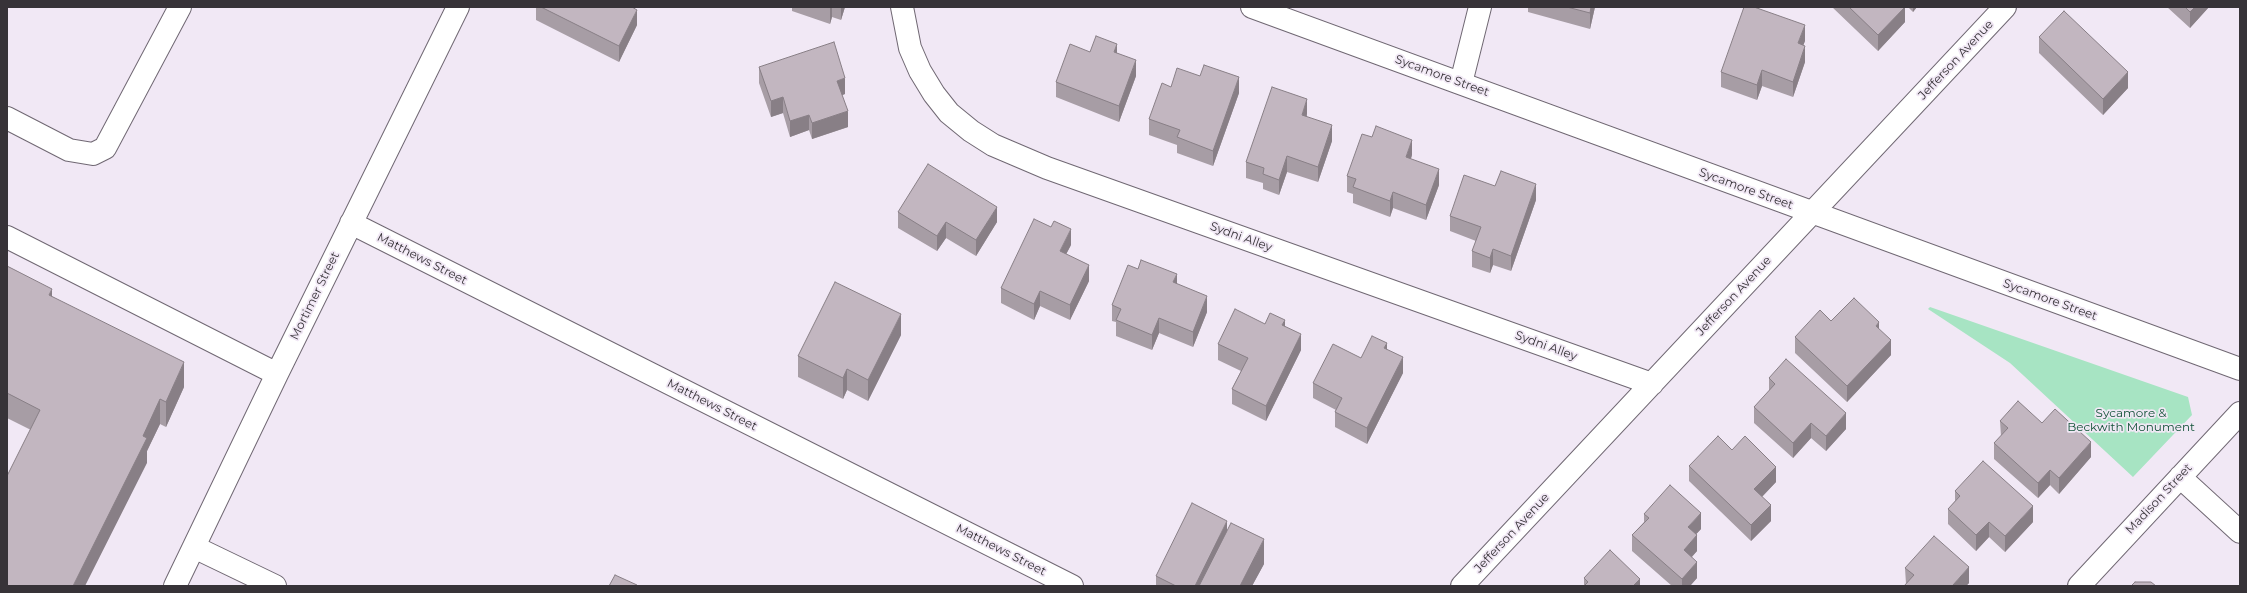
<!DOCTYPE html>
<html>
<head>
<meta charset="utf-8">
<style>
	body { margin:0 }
	#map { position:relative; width:2247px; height:593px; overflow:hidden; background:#f1e8f5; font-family:Montserrat,sans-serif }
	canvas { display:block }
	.frame { position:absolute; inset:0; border:8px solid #373338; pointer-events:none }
</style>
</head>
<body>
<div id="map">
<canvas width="2247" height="593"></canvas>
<div class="frame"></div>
</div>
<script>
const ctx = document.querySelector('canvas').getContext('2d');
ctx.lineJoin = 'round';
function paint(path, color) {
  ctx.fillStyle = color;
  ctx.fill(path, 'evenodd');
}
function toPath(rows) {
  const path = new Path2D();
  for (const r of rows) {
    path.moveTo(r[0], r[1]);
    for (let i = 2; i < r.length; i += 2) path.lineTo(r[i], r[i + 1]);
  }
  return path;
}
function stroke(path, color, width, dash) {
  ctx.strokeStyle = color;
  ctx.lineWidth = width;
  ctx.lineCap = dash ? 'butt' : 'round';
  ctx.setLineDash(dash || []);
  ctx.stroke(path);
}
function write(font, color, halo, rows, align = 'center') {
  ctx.font = font + ' Montserrat,sans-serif';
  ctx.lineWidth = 3.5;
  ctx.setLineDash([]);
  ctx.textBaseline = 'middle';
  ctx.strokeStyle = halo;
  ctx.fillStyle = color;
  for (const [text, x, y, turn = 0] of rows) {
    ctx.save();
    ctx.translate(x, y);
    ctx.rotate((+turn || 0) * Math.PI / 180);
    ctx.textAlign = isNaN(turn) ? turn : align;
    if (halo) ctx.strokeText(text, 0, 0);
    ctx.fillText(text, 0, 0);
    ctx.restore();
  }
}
paint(toPath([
	[1930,307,2188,397,2192,415,2133,477,2010,363,1928,309]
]), '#a7e4c3');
const minor = toPath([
	[902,7,910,48,920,71,934,94,949,113,971,131,993,145,1047,168,1652,384],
	[1252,7,2240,369],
	[1461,83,1480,7],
	[7,118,69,150,93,154,105,148,180,7],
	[351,223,1072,586],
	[7,237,277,374],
	[2180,477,2240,532],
	[194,547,275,586],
	[175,586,277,374,458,7],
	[1462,586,2005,7],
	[2079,586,2240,413]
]);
stroke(minor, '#706873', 24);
stroke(minor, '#fff', 22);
paint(toPath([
	[536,7,632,7,637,25,619,62,536,20],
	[792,7,845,7,841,20,832,17,830,24,792,11],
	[1528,7,1595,7,1590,29,1528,12],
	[1832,7,1905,7,1905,22,1878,51],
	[1908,7,1917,7,1913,12],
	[2167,7,2209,7,2190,28],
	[2039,37,2128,88,2103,115,2039,53],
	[1805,41,1803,45,1805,62,1793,97,1762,86,1757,100,1721,87,1721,72],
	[1090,52,1117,53,1136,76,1119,122,1056,97,1056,82],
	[759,67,845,94,842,95,848,127,812,139,809,130,790,137,783,113,771,117,759,83],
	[1171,87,1239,93,1213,166,1177,153,1177,145,1149,135,1149,119],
	[1307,114,1307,117,1332,141,1318,182,1287,172,1279,195,1263,189,1263,183,1246,178,1246,162],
	[1412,155,1411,159,1439,185,1426,220,1393,208,1390,217,1353,203,1353,194,1347,192,1347,176],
	[1536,200,1511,271,1493,265,1490,273,1472,267,1472,251,1476,241,1450,231,1450,216],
	[898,212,997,222,976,256,946,238,937,251,898,228],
	[1071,245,1066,254,1089,281,1070,320,1040,306,1034,320,1001,303,1001,288],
	[7,266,184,387,166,427,160,424,147,451,147,463,31,430,7,418],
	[1138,269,1177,284,1207,312,1193,347,1159,333,1152,350,1116,336,1116,322,1112,321,1112,305],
	[1831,321,1879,329,1891,355,1847,402,1795,353,1795,337],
	[1265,324,1285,326,1301,350,1266,421,1232,404,1232,389,1241,371,1218,360,1218,344],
	[901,335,868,401,847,390,843,399,798,377,798,356],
	[1387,349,1403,373,1367,444,1335,427,1335,412,1336,410,1313,398,1313,383,1361,358],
	[1769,378,1846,429,1826,451,1811,438,1793,458,1754,423,1754,407,1769,391],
	[2000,421,2042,423,2091,457,2059,494,2050,485,2038,498,1994,459,1994,443,2001,436],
	[1732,450,1776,482,1762,497,1771,521,1751,541,1689,481,1689,466],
	[1955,491,2033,522,2005,552,1989,537,1976,551,1948,524,1948,509,1955,501],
	[1644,514,1701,529,1696,534,1697,551,1692,557,1697,578,1690,586,1672,586,1632,551,1632,535,1644,522],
	[1227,531,1264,564,1252,586,1156,586,1156,576],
	[1905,568,1969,583,1966,586,1904,586,1906,584],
	[1584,578,1640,586,1584,586]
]), '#a79da5');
paint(toPath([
	[830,7,832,7,832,17,830,24],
	[841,7,845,7,841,20],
	[1591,7,1595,7,1590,29,1590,13],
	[1905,7,1905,22,1878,51,1878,35],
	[1913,7,1917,7,1913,12],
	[2195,7,2209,7,2190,28,2190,12],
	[637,10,637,25,619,62,619,46],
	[1805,25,1805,41,1798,59,1798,43],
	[1117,44,1117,60,1114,52],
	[1805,46,1805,62,1793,97,1793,82],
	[1136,60,1136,76,1119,122,1119,106],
	[1762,70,1762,86,1757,100,1757,85],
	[2128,72,2128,88,2103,115,2103,99],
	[1239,77,1239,93,1213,166,1213,151],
	[845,78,845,94,837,97,837,81],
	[783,97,783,113,771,117,771,101],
	[1307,99,1307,114,1302,131,1302,115],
	[848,111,848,127,812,139,812,123],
	[809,115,809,130,790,137,790,121],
	[1332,125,1332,141,1318,182,1318,167],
	[1412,140,1412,155,1406,172,1406,157],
	[1287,156,1287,172,1279,195,1279,180],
	[1439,169,1439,185,1426,220,1426,205],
	[1536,184,1536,200,1511,271,1511,256],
	[1393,192,1393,208,1390,217,1390,201],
	[997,207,997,222,976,256,976,240],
	[946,222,946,238,937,251,937,236],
	[1071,229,1071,245,1060,266,1060,251],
	[1493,249,1493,265,1490,273,1490,258],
	[1089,265,1089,281,1070,320,1070,305],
	[1177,274,1177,290,1173,282],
	[52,289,52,313,49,295],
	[1040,291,1040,306,1034,320,1034,304],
	[1207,296,1207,312,1193,347,1193,332],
	[901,314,901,335,868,401,868,380],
	[1159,318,1159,333,1152,350,1152,335],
	[1285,320,1285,336,1282,325],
	[1879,322,1879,338,1876,326],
	[1301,334,1301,350,1266,421,1266,406],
	[1891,340,1891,355,1847,402,1847,386],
	[1387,343,1387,358,1384,348],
	[1403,357,1403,373,1367,444,1367,428],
	[184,362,184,387,166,427,166,402],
	[847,369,847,390,843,399,843,378],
	[160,399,160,424,147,451,147,463,85,586,73,586],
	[1846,413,1846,429,1826,451,1826,436],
	[1811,423,1811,438,1793,458,1793,443],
	[2091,442,2091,457,2059,494,2059,478],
	[1776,467,1776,482,1754,505,1754,489],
	[2050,470,2050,485,2038,498,2038,483],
	[1771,505,1771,521,1751,541,1751,525],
	[2033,506,2033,522,2005,552,2005,536],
	[1701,513,1701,529,1688,543,1688,527],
	[1227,521,1227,546,1207,586,1195,586],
	[1989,522,1989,537,1976,551,1976,535],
	[1697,535,1697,551,1684,565,1684,550],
	[1264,539,1264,564,1252,586,1240,586],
	[1697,562,1697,578,1690,586,1682,586,1682,579],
	[1969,567,1969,583,1966,586,1953,586,1953,585],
	[1640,579,1640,586,1633,586]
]), '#887f86');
const building = toPath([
	[541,7,632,7,637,10,619,46,541,7],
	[1567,7,1591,7,1590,13,1567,7],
	[1744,7,1754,7,1805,25,1798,43,1805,46,1793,82,1762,70,1757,85,1721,72,1744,7],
	[1849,7,1905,7,1878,35,1849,7],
	[2185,7,2195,7,2190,12,2185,7],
	[2064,11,2128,72,2103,99,2039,37,2064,11],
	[1096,36,1117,44,1114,52,1136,60,1119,106,1056,82,1070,44,1090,52,1096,36],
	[834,42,845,78,837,81,848,111,812,123,809,115,790,121,783,97,771,101,759,67,834,42],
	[1204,65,1239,77,1213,151,1177,137,1180,130,1149,119,1162,83,1171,87,1177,68,1200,76,1204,65],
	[1272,87,1307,99,1302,115,1332,125,1318,167,1287,156,1279,180,1263,174,1264,168,1246,162,1272,87],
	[1376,126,1412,140,1406,157,1439,169,1426,205,1393,192,1390,201,1353,187,1356,179,1347,176,1362,134,1372,137,1376,126],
	[928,164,997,207,976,240,946,222,937,236,898,212,928,164],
	[1501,171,1536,184,1511,256,1493,249,1490,258,1472,251,1481,227,1450,216,1464,175,1495,186,1501,171],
	[1034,219,1051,227,1054,221,1071,229,1060,251,1089,265,1070,305,1040,291,1034,304,1001,288,1034,219],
	[1141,260,1177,274,1173,282,1207,296,1193,332,1159,318,1152,335,1116,320,1121,309,1112,305,1128,265,1138,269,1141,260],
	[7,266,52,289,49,295,184,362,166,402,160,399,143,436,147,438,73,586,7,586,7,476,40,410,7,393,7,266],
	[835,282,901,314,868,380,847,369,843,378,798,356,835,282],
	[1854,298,1879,322,1876,326,1891,340,1847,386,1795,337,1820,310,1831,321,1854,298],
	[1235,309,1265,324,1270,313,1285,320,1282,325,1301,334,1266,406,1232,389,1248,358,1218,344,1235,309],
	[1372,336,1387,343,1384,348,1403,357,1367,428,1335,412,1342,398,1313,383,1333,344,1361,358,1372,336],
	[1786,359,1846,413,1826,436,1811,423,1793,443,1754,407,1775,384,1769,378,1786,359],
	[2018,401,2042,423,2055,409,2091,442,2059,478,2050,470,2038,483,1994,443,2008,428,2000,421,2018,401],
	[1718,436,1732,450,1745,436,1776,467,1754,489,1771,505,1751,525,1689,466,1718,436],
	[1983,461,2033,506,2005,536,1989,522,1976,535,1948,509,1960,496,1955,491,1983,461],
	[1670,485,1701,513,1688,527,1697,535,1684,550,1697,562,1682,579,1632,535,1649,518,1644,514,1670,485],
	[1192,503,1227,521,1195,586,1176,586,1156,576,1192,503],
	[1231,523,1264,539,1240,586,1199,586,1231,523],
	[1934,536,1969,567,1953,585,1954,586,1904,586,1914,575,1905,568,1934,536],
	[1610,550,1640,579,1633,586,1584,586,1588,582,1584,578,1610,550],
	[615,575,637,585,636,586,609,586,615,575],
	[2135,582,2151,582,2156,586,2131,586,2135,582]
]);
paint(building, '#c2b6c0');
stroke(building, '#887f86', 1);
write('12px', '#373338', '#f1e8f5', [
	["Jefferson Avenue",1956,60,-47],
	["Sycamore Street",1442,76,20],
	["Sycamore Street",1746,189,20],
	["Sydni Alley",1241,237,20],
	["Matthews Street",422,259,27],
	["Mortimer Street",315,296,-64],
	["Jefferson Avenue",1734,296,-47],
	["Sycamore Street",2050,300,20],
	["Sydni Alley",1546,346,20],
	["Matthews Street",712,405,27],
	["Madison Street",2159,499,-47],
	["Jefferson Avenue",1512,533,-47],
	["Matthews Street",1001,550,27]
]);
write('12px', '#115137', '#f1e8f5', [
	["Sycamore &",2131,413],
	["Beckwith Monument",2131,427]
]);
</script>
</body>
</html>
